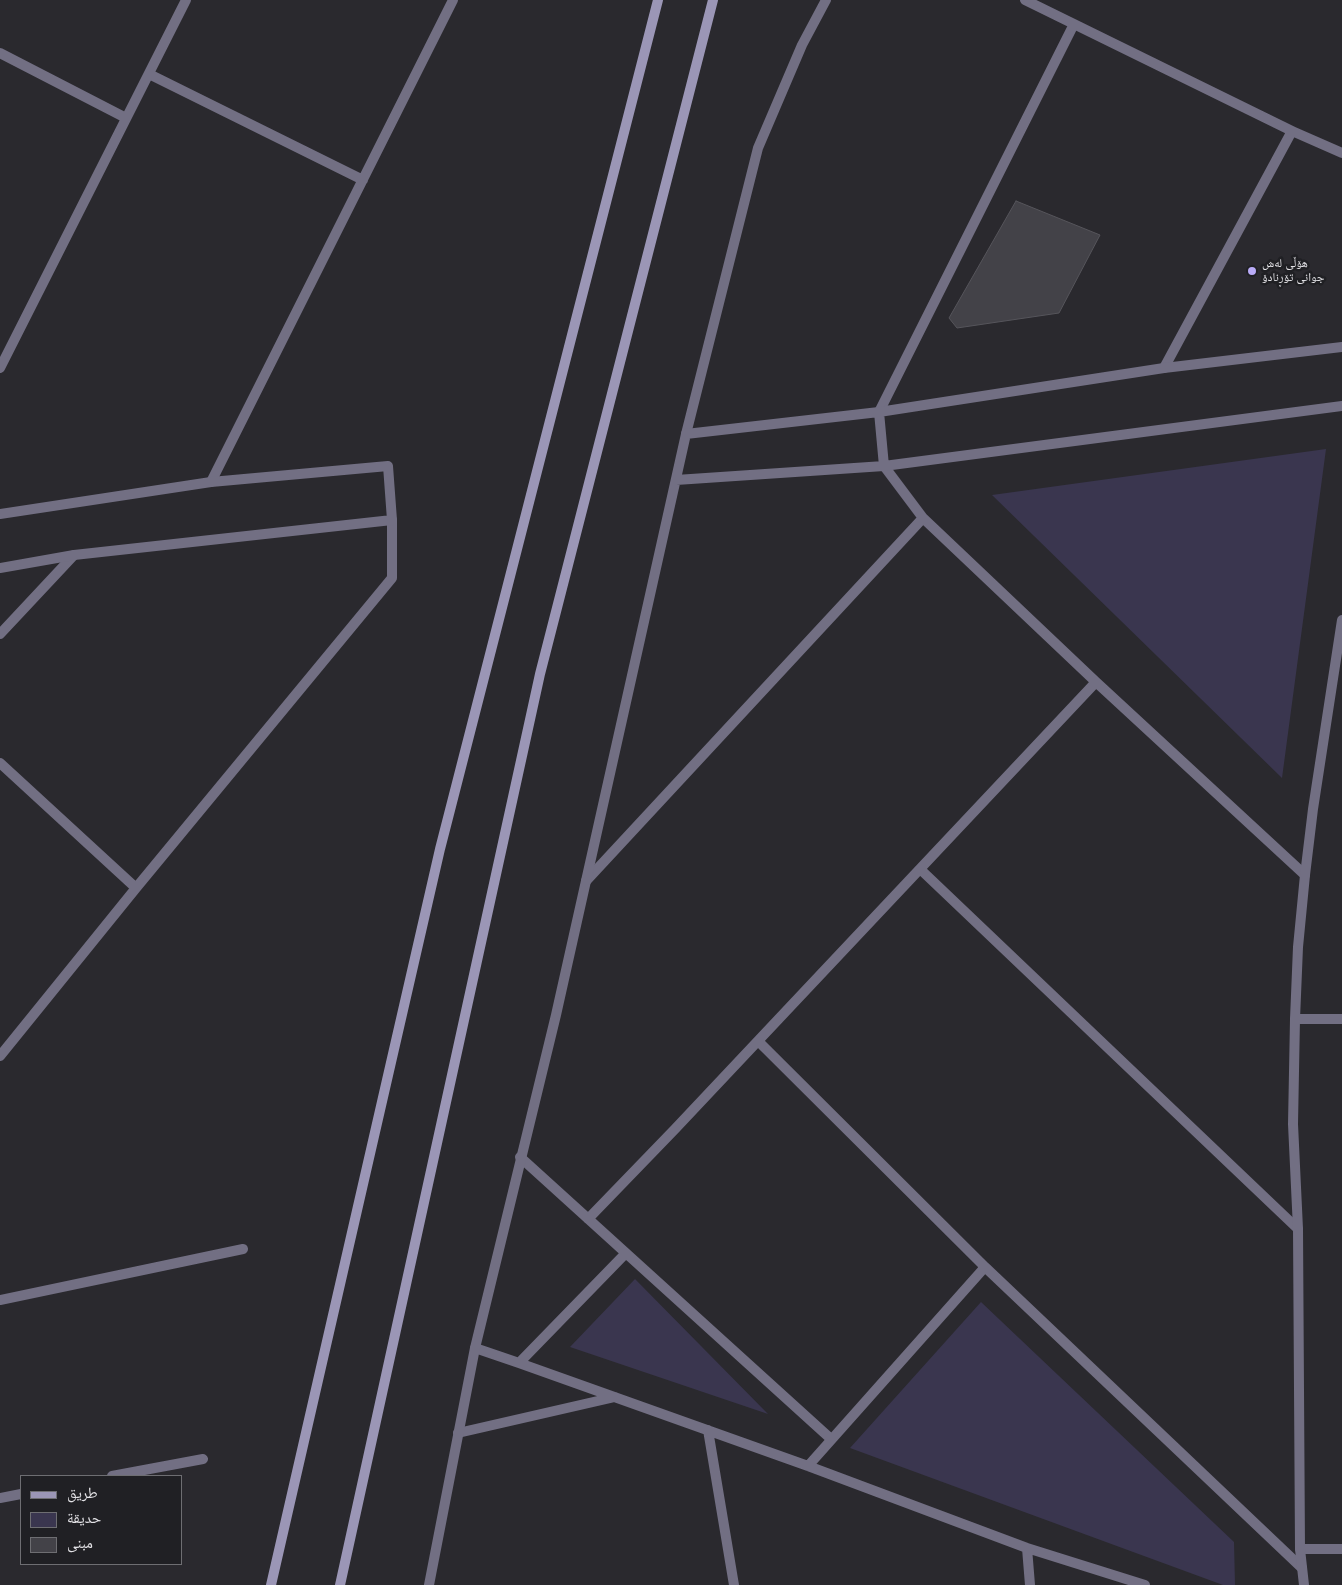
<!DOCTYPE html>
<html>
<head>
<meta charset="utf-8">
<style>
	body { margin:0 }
	#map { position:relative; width:1342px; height:1585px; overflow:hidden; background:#2a292e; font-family:Helvetica,"Noto Naskh Arabic",sans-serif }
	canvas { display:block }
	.legend { position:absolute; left:20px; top:1475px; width:162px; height:90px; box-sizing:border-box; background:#202024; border:1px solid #6e6e72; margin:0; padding:6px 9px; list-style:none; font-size:15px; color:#e4e3e7 }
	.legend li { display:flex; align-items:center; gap:10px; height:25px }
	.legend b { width:25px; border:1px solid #6e6e72 }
</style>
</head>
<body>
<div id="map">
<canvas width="1342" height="1585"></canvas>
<ul class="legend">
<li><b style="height:6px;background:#9b96b6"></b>طريق</li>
<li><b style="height:14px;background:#3a364f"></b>حديقة</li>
<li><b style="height:14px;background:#434248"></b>مبنى</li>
</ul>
</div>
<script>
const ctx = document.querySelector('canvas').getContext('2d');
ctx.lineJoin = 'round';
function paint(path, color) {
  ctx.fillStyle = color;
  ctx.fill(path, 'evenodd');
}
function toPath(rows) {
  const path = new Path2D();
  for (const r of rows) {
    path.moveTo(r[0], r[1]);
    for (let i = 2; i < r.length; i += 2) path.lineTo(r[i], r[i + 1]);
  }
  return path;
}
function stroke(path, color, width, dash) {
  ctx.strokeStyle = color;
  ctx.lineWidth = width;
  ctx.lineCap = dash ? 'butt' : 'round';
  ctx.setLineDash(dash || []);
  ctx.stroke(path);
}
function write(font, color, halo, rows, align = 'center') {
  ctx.font = font + ' Helvetica,"Noto Naskh Arabic",sans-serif';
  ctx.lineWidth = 5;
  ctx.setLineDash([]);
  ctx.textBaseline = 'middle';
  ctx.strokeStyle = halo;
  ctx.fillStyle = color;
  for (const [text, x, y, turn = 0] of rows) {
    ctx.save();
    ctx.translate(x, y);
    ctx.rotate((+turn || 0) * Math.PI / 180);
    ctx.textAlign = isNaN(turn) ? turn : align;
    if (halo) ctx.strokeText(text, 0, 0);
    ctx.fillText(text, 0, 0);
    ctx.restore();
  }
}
paint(toPath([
	[1326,449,1282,778,992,495],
	[635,1279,768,1414,570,1347],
	[981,1302,1234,1542,1235,1585,1223,1585,850,1448]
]), '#3a364f');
const building = toPath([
	[1016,201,1100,235,1059,313,957,328,949,318,1016,201]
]);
paint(building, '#434248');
stroke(building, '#56555b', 1);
stroke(toPath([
	[1025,0,1292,131,1342,153],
	[0,53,126,118],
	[149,74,363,180],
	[0,368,186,0],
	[1164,368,1292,131],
	[879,412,1074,24],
	[686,434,758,148,802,45,826,0],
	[884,466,923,518,1096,682,1305,875],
	[211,482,453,0],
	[0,634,74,555],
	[0,763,136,888],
	[920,869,1298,1229],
	[586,881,923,518],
	[1295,1019,1342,1019],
	[758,1041,985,1267,1302,1568],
	[0,1056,136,888,392,578,392,520],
	[520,1157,831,1439],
	[588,1219,675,1129,1096,682],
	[0,1300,243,1249],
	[475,1348,519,1363,808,1466,1027,1548,1145,1585],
	[519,1363,626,1253],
	[708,1430,734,1585],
	[458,1433,615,1397],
	[808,1466,985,1267],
	[112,1476,203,1459],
	[0,1498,21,1494],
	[1027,1548,1030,1585],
	[1300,1549,1342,1549]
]), '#726f83', 10);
stroke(toPath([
	[879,412,884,466],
	[676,480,884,466,1342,406],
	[0,514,211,482,388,466,392,520,74,555,0,568],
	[429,1585,475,1348,556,1015,686,434,879,412,1164,368,1342,347],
	[1304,1585,1300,1549,1298,1229,1293,1124,1295,1019,1298,947,1305,875,1313,809,1342,620]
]), '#726f83', 10);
stroke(toPath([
	[271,1585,440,849,658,0],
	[340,1585,540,674,713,0]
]), '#9b96b6', 10);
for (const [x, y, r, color] of [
	[1252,271,5,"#b9abf7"]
]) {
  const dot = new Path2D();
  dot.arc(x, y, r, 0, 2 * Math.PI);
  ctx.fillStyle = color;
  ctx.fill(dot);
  stroke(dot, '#202024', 2);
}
write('12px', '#e4e3e7', '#202024', [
	["ھۆڵی لەش",1262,264],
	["جوانی تۆڕنادۆ",1262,278]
], 'left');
</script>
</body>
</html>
